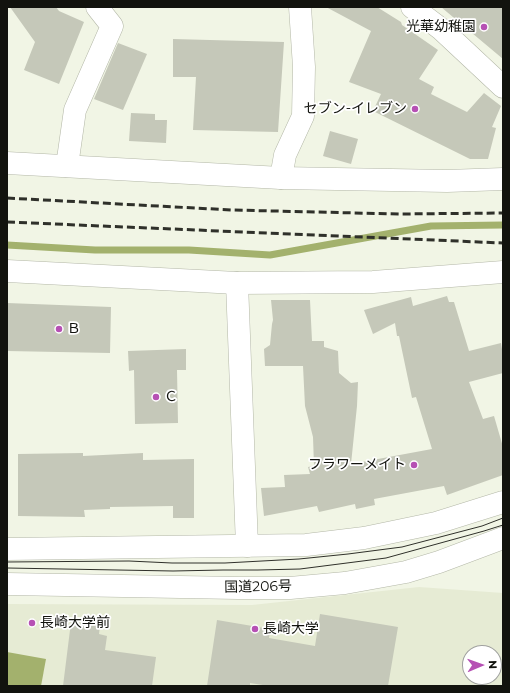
<!DOCTYPE html>
<html>
<head>
<meta charset="utf-8">
<style>
	body { margin:0 }
	#map { position:relative; width:510px; height:693px; overflow:hidden; background:#f1f5e5; font-family:Montserrat,sans-serif }
	canvas { display:block }
	.frame { position:absolute; inset:0; border:8px solid #12130e; pointer-events:none }
	.north { position:absolute; left:462px; top:645px; width:40px; height:40px; box-sizing:border-box; background:#fff; border:1px solid #a0a19f; border-radius:50%; rotate:88deg; font-size:11px; font-weight:700; line-height:16px; text-align:center; color:#12130e }
	.north::after { content:''; display:block; margin:auto; width:14px; height:18px; background:#b650b4; clip-path:polygon(50% 0,100% 100%,50% 72%,0 100%) }
</style>
</head>
<body>
<div id="map">
<canvas width="510" height="693"></canvas>
<div class="frame"></div>
<div class="north">N</div>
</div>
<script>
const ctx = document.querySelector('canvas').getContext('2d');
ctx.lineJoin = 'round';
function paint(path, color) {
  ctx.fillStyle = color;
  ctx.fill(path, 'evenodd');
}
function toPath(rows) {
  const path = new Path2D();
  for (const r of rows) {
    path.moveTo(r[0], r[1]);
    for (let i = 2; i < r.length; i += 2) path.lineTo(r[i], r[i + 1]);
  }
  return path;
}
function stroke(path, color, width, dash) {
  ctx.strokeStyle = color;
  ctx.lineWidth = width;
  ctx.lineCap = dash ? 'butt' : 'round';
  ctx.setLineDash(dash || []);
  ctx.stroke(path);
}
function write(font, color, halo, rows, align = 'center') {
  ctx.font = font + ' Montserrat,"Noto Sans JP",sans-serif';
  ctx.lineWidth = 3.5;
  ctx.setLineDash([]);
  ctx.textBaseline = 'middle';
  ctx.strokeStyle = halo;
  ctx.fillStyle = color;
  for (const [text, x, y, turn = 0] of rows) {
    ctx.save();
    ctx.translate(x, y);
    ctx.rotate((+turn || 0) * Math.PI / 180);
    ctx.textAlign = isNaN(turn) ? turn : align;
    if (halo) ctx.strokeText(text, 0, 0);
    ctx.fillText(text, 0, 0);
    ctx.restore();
  }
}
paint(toPath([
	[419,587,503,593,503,686,7,686,7,604,252,605],
	[470,653,494,653,494,677,470,677]
]), '#e6ebd4');
paint(toPath([
	[7,652,46,659,41,686,7,686]
]), '#a3b16d');
stroke(toPath([
	[7,245,95,250,189,250,270,255,431,226,503,225]
]), '#a3b16d', 7);
paint(toPath([
	[10,7,56,7,59,11,84,22,59,84,24,70,35,42],
	[326,7,377,7,401,22,402,25,438,50,419,79,434,87,431,94,467,112,484,93,501,106,492,127,496,128,488,159,470,159,373,111,381,94,349,82,371,31],
	[441,7,503,7,503,59],
	[173,39,284,42,278,132,193,130,196,77,173,77],
	[118,43,147,54,123,110,94,99],
	[131,113,155,114,155,120,167,120,166,143,129,141],
	[330,131,358,139,351,164,323,156],
	[447,296,449,302,454,302,469,351,501,343,503,355,503,373,469,382,483,419,494,416,503,447,503,475,447,495,444,486,374,499,375,505,356,509,355,504,319,512,317,506,264,516,261,488,285,487,284,475,310,474,308,467,314,466,313,437,305,406,303,366,265,366,264,349,270,345,272,324,273,320,271,300,310,300,312,341,324,341,324,347,338,351,339,373,351,383,358,382,357,406,351,464,432,449,416,397,412,398,399,336,397,336,395,323,373,334,364,310,411,297,413,306],
	[7,303,111,307,110,353,7,351],
	[186,349,186,370,177,370,178,423,135,424,134,370,129,371,128,351],
	[83,453,83,456,143,453,143,460,194,459,194,518,173,518,173,506,110,507,110,509,84,510,85,517,18,516,18,454],
	[320,614,398,627,388,686,269,686,250,683,250,686,207,686,217,620,270,629,269,638,315,646],
	[71,622,100,626,99,634,107,636,105,650,156,657,152,686,63,686]
]), '#c5c8b9');
const street = toPath([
	[412,7,441,29,503,87],
	[67,166,75,110,112,26,97,7],
	[281,178,285,155,303,116,304,67,300,7],
	[237,283,247,546]
]);
const secondary = toPath([
	[7,163,281,178,447,181,503,179],
	[7,271,237,283,373,282,503,272]
]);
const highway = toPath([
	[7,549,306,545,364,538,436,523,503,502],
	[7,584,238,588,290,588,345,583,406,572,439,562,503,538]
]);
stroke(street, '#b3b7a7', 23);
stroke(secondary, '#b3b7a7', 23);
stroke(highway, '#b3b7a7', 23);
stroke(street, '#fff', 22);
stroke(secondary, '#fff', 22);
stroke(highway, '#fff', 22);
stroke(toPath([
	[7,562,129,561,172,563,225,563,299,559,348,554,402,547,482,526,503,518],
	[7,568,173,571,223,570,258,570,300,569,386,558,484,531,503,525]
]), '#2f302a', 1);
stroke(toPath([
	[7,198,232,210,399,214,503,213],
	[7,222,503,243]
]), '#2f302a', 3, [8, 4]);
for (const [x, y, r, color] of [
	[484,27,4,"#b650b4"],
	[415,109,4,"#b650b4"],
	[59,329,4,"#b650b4"],
	[156,397,4,"#b650b4"],
	[414,465,4,"#b650b4"],
	[32,623,4,"#b650b4"],
	[255,629,4,"#b650b4"]
]) {
  const dot = new Path2D();
  dot.arc(x, y, r, 0, 2 * Math.PI);
  ctx.fillStyle = color;
  ctx.fill(dot);
  stroke(dot, '#fff', 1.5);
}
write('14px', '#12130e', '#fff', [
	["光華幼稚園",476,27,"right"],
	["セブン-イレブン",407,109,"right"],
	["Ｂ",67,329],
	["Ｃ",164,397],
	["フラワーメイト",406,465,"right"],
	["長崎大学前",40,623],
	["長崎大学",263,629]
], 'left');
write('14px', '#12130e', '#fff', [
	["国道206号",258,587,-1]
]);
</script>
</body>
</html>
